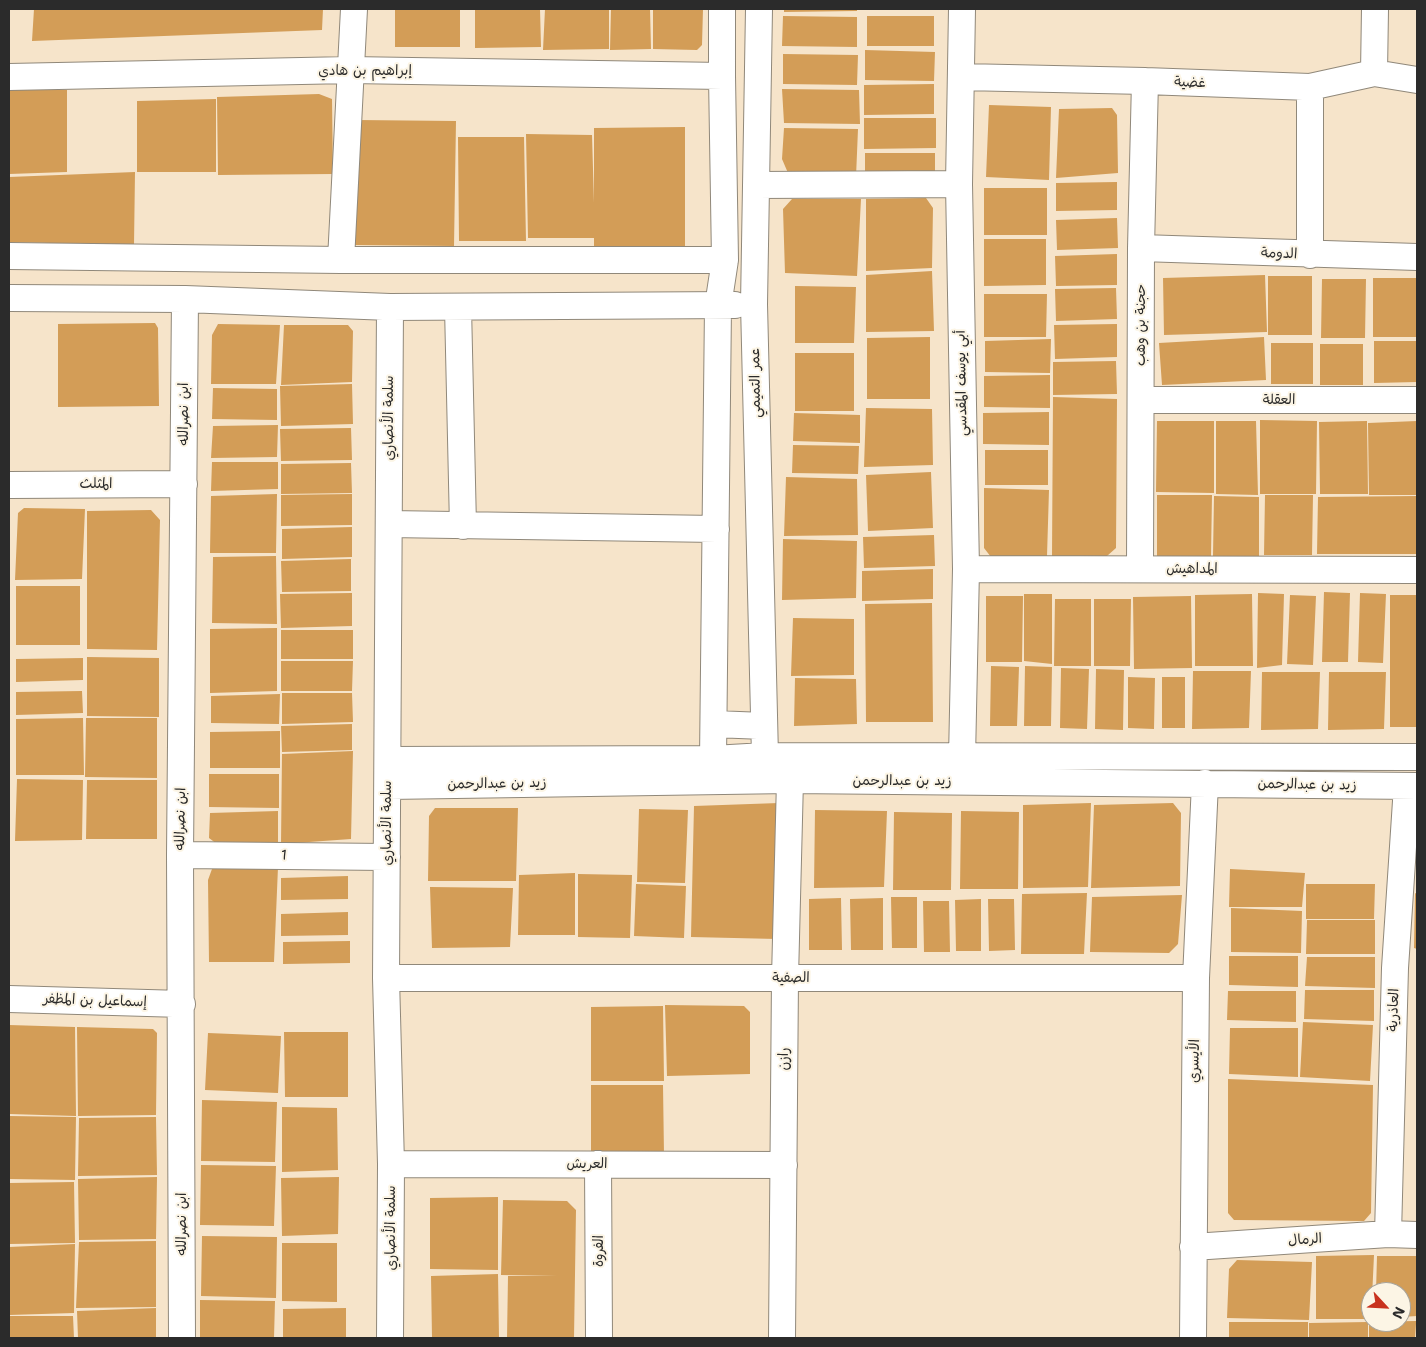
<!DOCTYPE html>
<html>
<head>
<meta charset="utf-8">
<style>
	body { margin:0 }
	#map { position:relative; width:1426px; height:1347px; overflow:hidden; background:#f6e4ca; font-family:"Shantell Sans",sans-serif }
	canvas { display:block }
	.frame { position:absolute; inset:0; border:10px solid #2b2b2b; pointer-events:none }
	.north { position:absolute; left:1361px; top:1282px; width:50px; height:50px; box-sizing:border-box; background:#fcf5e5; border:1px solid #a8a49b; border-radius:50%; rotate:115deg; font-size:14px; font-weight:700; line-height:20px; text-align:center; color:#2b2b2b }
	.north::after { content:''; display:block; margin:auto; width:18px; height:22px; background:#c8321e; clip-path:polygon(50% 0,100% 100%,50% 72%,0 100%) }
</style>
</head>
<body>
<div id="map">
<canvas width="1426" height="1347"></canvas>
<div class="frame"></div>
<div class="north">N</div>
</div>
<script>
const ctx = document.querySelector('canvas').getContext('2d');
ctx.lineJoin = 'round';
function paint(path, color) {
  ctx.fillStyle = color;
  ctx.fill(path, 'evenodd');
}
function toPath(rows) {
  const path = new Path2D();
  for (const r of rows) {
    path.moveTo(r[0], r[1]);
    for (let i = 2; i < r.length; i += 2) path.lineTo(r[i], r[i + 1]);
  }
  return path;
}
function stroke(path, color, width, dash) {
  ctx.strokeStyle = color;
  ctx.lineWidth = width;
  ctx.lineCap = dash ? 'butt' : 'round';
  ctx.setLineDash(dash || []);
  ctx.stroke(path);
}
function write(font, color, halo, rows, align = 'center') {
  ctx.font = font + ' "Shantell Sans","Playpen Sans Arabic",sans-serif';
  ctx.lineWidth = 4;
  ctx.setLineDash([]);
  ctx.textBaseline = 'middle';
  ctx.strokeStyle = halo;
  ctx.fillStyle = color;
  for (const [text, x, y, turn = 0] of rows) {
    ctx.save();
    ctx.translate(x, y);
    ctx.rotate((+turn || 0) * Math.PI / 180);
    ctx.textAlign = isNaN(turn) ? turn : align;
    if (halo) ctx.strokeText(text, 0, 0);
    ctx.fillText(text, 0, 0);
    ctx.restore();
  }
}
paint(toPath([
	[34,9,323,9,322,30,32,41],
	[395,9,460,9,460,47,395,47],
	[475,9,540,9,541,47,475,48],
	[545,9,609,9,609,49,543,50],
	[611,9,650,9,651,49,610,50],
	[653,9,703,9,702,45,697,50,653,49],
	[784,9,857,9,857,11,784,12],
	[783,16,857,17,857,47,782,46],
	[867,16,934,16,934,46,867,46],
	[865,50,935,52,934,81,865,80],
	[783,54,858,55,857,85,783,84],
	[934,84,934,114,864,115,864,85],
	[9,89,67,90,67,172,9,174],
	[782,89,859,90,860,124,784,123],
	[319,94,332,99,333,174,218,175,217,97],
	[216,99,216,172,137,172,137,101],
	[989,105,1051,107,1049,180,986,177],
	[1112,108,1117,115,1118,173,1056,178,1059,109],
	[864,118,936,118,936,148,864,149],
	[357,120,456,121,454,246,355,245],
	[685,127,685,253,594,253,594,238,528,238,526,134,592,135,594,203,594,128],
	[784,128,858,129,856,177,788,173,782,159],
	[458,137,524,137,526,241,459,241],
	[865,153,935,153,935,176,865,176],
	[135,172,134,245,9,242,9,177],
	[1117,182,1117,210,1056,211,1056,183],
	[984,188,1047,188,1047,235,984,235],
	[926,198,933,208,932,268,866,271,866,199],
	[792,199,861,199,857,276,785,273,783,209],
	[1117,218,1118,248,1057,250,1056,220],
	[984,239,1046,239,1046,285,984,286],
	[1117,254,1117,285,1056,286,1055,256],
	[932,271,934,331,866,332,866,275],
	[1265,275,1267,332,1164,335,1163,278],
	[1268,276,1312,276,1312,335,1268,335],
	[1373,278,1417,278,1417,337,1373,337],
	[1322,279,1366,279,1365,338,1321,338],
	[795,286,856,287,854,343,795,343],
	[1116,288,1117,319,1056,321,1055,289],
	[984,294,1047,294,1046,337,984,337],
	[155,323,158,328,159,406,58,407,58,324],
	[218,324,280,325,276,384,211,384,212,335],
	[1117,324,1117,357,1055,359,1054,325],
	[284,325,348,325,353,331,352,382,281,385],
	[930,337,930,399,867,399,867,338],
	[1264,337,1266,380,1162,385,1159,343],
	[1051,339,1050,373,985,372,985,341],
	[1374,341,1416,341,1417,382,1374,383],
	[1271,343,1313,343,1313,384,1271,384],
	[1320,344,1363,344,1363,385,1320,385],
	[795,353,854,353,854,411,795,411],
	[1116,361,1117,394,1053,395,1053,362],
	[1050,375,1050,408,984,407,984,376],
	[352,384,353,424,281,426,280,386],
	[213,388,277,389,277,420,212,419],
	[1053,397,1117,399,1116,548,1107,556,1052,556],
	[866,408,932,409,933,465,864,467],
	[1049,412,1049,445,983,444,983,413],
	[794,413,860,415,860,443,793,441],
	[1260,420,1317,421,1316,494,1260,494],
	[1157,421,1214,421,1214,493,1156,492],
	[1216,421,1256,421,1258,495,1216,494],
	[1367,421,1368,494,1320,494,1319,422],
	[1417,421,1417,495,1369,495,1368,423],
	[278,425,277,457,211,458,213,426],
	[351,428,352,460,281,461,280,429],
	[793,445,859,446,858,474,792,473],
	[985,450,1048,450,1048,485,985,485],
	[212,462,278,462,278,489,211,491],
	[351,463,352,493,281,494,281,464],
	[931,472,933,528,868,531,866,475],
	[786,477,857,479,858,535,784,536],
	[984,488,1049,490,1047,556,991,557,984,548],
	[277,494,276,553,210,553,211,496],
	[352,494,352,525,281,526,281,495],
	[1157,495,1212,495,1211,556,1157,556],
	[1265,495,1313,495,1312,555,1264,555],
	[1214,496,1259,497,1259,556,1213,556],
	[1417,496,1417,554,1317,554,1318,497],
	[24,508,85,509,82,579,15,580,18,513],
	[151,510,160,520,157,650,87,649,87,511],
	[352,527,352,557,282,559,282,529],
	[934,535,935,566,864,568,863,537],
	[783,539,857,541,856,598,782,600],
	[276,556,277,624,212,623,213,557],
	[351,559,351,591,282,592,281,561],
	[933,569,933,599,862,601,862,571],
	[16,586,80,586,80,645,16,645],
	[1324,592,1350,593,1348,662,1322,662],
	[352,593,352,626,281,628,280,594],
	[1258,593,1284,594,1282,665,1257,668],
	[1360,593,1386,594,1383,663,1358,662],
	[1024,594,1052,594,1052,664,1024,661],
	[1252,594,1253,666,1195,666,1195,595],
	[1290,595,1316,596,1313,665,1287,664],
	[1390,595,1417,595,1417,727,1390,727],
	[986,596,1023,596,1022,662,986,662],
	[1191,596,1192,668,1134,669,1133,597],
	[1055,599,1091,599,1091,666,1054,666],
	[1094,599,1131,599,1130,666,1094,666],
	[932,603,933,722,866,722,865,604],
	[793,618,854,619,854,675,791,676],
	[277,628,277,691,210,693,210,629],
	[281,630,353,630,353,659,281,659],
	[87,657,159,658,159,717,87,716],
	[83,658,83,680,16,682,16,659],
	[281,661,353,661,352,691,281,691],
	[991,666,1019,667,1017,726,990,726],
	[1025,666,1052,667,1051,726,1024,726],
	[1061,668,1089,669,1087,729,1060,728],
	[1096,669,1124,670,1123,730,1095,729],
	[1193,671,1251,671,1249,728,1192,729],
	[1262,672,1320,672,1318,729,1261,730],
	[1329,672,1386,672,1384,729,1328,730],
	[1128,677,1155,678,1154,729,1128,728],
	[1162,677,1185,677,1185,728,1162,728],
	[795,678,856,679,857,724,794,726],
	[82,691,83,713,16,715,16,692],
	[282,693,352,693,353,722,282,724],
	[280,694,279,724,211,723,211,696],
	[83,718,84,775,16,775,16,719],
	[86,718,157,718,157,778,85,777],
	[352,724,352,750,282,752,281,726],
	[280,731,280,768,210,768,210,732],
	[353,751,351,839,281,844,282,754],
	[209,774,279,774,279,808,209,807],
	[17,779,83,780,82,840,15,841],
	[87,780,157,780,157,839,86,839],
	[779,803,777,939,691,937,694,806],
	[1091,803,1088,887,1023,888,1023,805],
	[1173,803,1181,813,1180,886,1091,888,1094,805],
	[435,808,518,808,516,881,428,881,429,816],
	[639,809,688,810,685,883,637,882],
	[815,810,887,811,884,887,814,888],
	[278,811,278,842,217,844,209,838,210,813],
	[961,811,1019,812,1018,889,960,889],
	[894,812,952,813,951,890,893,890],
	[222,866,278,867,274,962,209,962,208,880,212,869],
	[1230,869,1305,873,1302,907,1229,907],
	[575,873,575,935,518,935,519,875],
	[578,874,632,875,630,938,578,937],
	[348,876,348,899,281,900,281,878],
	[636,884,686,886,684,938,634,936],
	[1306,884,1375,884,1374,919,1306,919],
	[430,887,513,888,510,947,432,948],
	[1087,893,1084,954,1021,954,1022,894],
	[1415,893,1417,894,1417,949,1414,948],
	[1182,895,1178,944,1169,953,1090,952,1092,897],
	[891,897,917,897,917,948,892,948],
	[841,898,842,950,809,950,809,899],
	[883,898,883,950,851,950,850,899],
	[981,899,981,951,956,951,955,900],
	[988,899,1014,899,1015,950,989,951],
	[923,901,949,901,950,952,924,952],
	[1231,908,1302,911,1301,953,1231,952],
	[348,912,348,935,281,936,281,914],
	[1307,920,1375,920,1375,954,1306,954],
	[350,941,350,963,283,964,283,942],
	[1229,956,1298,956,1298,987,1229,985],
	[1307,957,1375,957,1375,988,1305,986],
	[1305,990,1374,990,1374,1021,1304,1019],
	[1228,991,1296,991,1296,1022,1227,1020],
	[665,1005,744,1006,750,1012,750,1074,667,1076],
	[663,1006,664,1081,591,1081,591,1007],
	[1303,1022,1373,1025,1370,1081,1300,1077],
	[9,1025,75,1027,76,1116,9,1114],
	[77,1027,153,1029,157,1033,156,1115,78,1116],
	[1230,1028,1298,1028,1298,1077,1229,1074],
	[284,1032,348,1032,348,1097,285,1097],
	[208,1033,281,1036,278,1093,205,1090],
	[1228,1079,1373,1085,1371,1213,1364,1221,1234,1220,1228,1213],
	[591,1085,663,1085,664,1155,591,1156],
	[202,1100,277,1102,275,1162,201,1161],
	[282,1107,337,1108,338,1170,282,1172],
	[9,1116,76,1117,75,1180,9,1179],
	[156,1117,157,1175,78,1176,79,1118],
	[201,1165,276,1166,274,1226,200,1225],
	[157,1177,156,1239,79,1240,78,1179],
	[339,1177,338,1234,282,1236,281,1178],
	[74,1182,75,1243,9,1244,9,1183],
	[498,1197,498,1270,430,1269,430,1198],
	[503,1200,567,1201,576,1210,574,1338,507,1338,508,1276,557,1276,501,1275],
	[202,1236,277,1237,276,1298,201,1296],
	[156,1241,156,1307,76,1308,79,1242],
	[282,1243,337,1243,337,1302,282,1301],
	[75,1244,74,1313,9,1315,9,1247],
	[1374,1255,1371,1319,1316,1319,1316,1256],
	[1377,1256,1417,1256,1417,1316,1401,1317,1401,1292,1376,1292],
	[1237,1260,1312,1262,1309,1320,1227,1318,1229,1269],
	[498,1274,499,1338,432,1338,431,1276],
	[200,1300,275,1301,274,1338,200,1338],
	[156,1308,156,1338,78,1338,77,1311],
	[346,1308,346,1338,283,1338,283,1309],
	[9,1316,73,1316,74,1338,9,1338],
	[1415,1321,1417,1321,1417,1338,1416,1338,1415,1324,1415,1338,1369,1338,1369,1322],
	[1229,1322,1308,1322,1308,1338,1229,1338],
	[1368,1322,1368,1338,1309,1338,1309,1323]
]), '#d39d57');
const minor = toPath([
	[759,9,754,304,765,756],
	[962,9,959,184,966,569,962,758],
	[1374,73,1375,9],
	[9,77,350,70,722,76],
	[962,77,1145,81,1310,87,1374,73,1417,80],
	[1310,87,1310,255],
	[756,185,959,184],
	[1141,248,1417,257],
	[9,256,341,260,725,260],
	[341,260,354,9],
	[9,298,185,299,390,307,735,305],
	[390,307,386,978,391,1164,390,1338],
	[458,307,463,526],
	[1141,400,1417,400],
	[9,485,184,484],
	[389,524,716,529],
	[1140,568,1141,248,1145,81],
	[966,569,1417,570],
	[714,724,764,726],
	[713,759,718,306,725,260,722,76,722,9],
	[388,760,713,759,765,756,1417,757],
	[388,786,790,780,1417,786],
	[180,855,387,857],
	[386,978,1196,978],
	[9,999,182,1004],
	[391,1164,784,1165],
	[598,1164,599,1338],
	[1388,1234,1395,968,1407,786],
	[1193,1247,1388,1234,1417,1235],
	[182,1338,180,855,185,299],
	[782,1338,785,978,790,780],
	[1193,1338,1196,978,1205,783]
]);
stroke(minor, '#90887a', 28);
stroke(minor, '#fff', 26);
write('14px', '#2b2b2b', '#fcf5e5', [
	["إبراهيم بن هادي",365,71],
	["غضية",1190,83,2],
	["الدومة",1279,254,2],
	["حجنة بن وهب",1141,325,-90],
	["عمر التميمي",756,383,-91],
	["أبي يوسف المقدسي",962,383,-91],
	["العقلة",1279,400],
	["ابن نصرالله",184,414,-90],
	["سلمة الأنصاري",389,418,-90],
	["المثلث",96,484],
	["المداهيش",1192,569],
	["زيد بن عبدالرحمن",902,781],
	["زيد بن عبدالرحمن",497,784,-1],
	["زيد بن عبدالرحمن",1307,785,1],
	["ابن نصرالله",181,819,-89],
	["سلمة الأنصاري",387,823,-90],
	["1",284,856,1],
	["الصفية",791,978],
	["إسماعيل بن المظفر",95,1001,2],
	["العاذرية",1394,1010,-88],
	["رازن",784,1059,-90],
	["الأيسري",1195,1061,-89],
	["العريش",587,1164],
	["ابن نصرالله",182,1224,-90],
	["سلمة الأنصاري",391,1228,-90],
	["الرمال",1305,1240,-4],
	["الفروة",599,1251,-90]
]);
</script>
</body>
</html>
